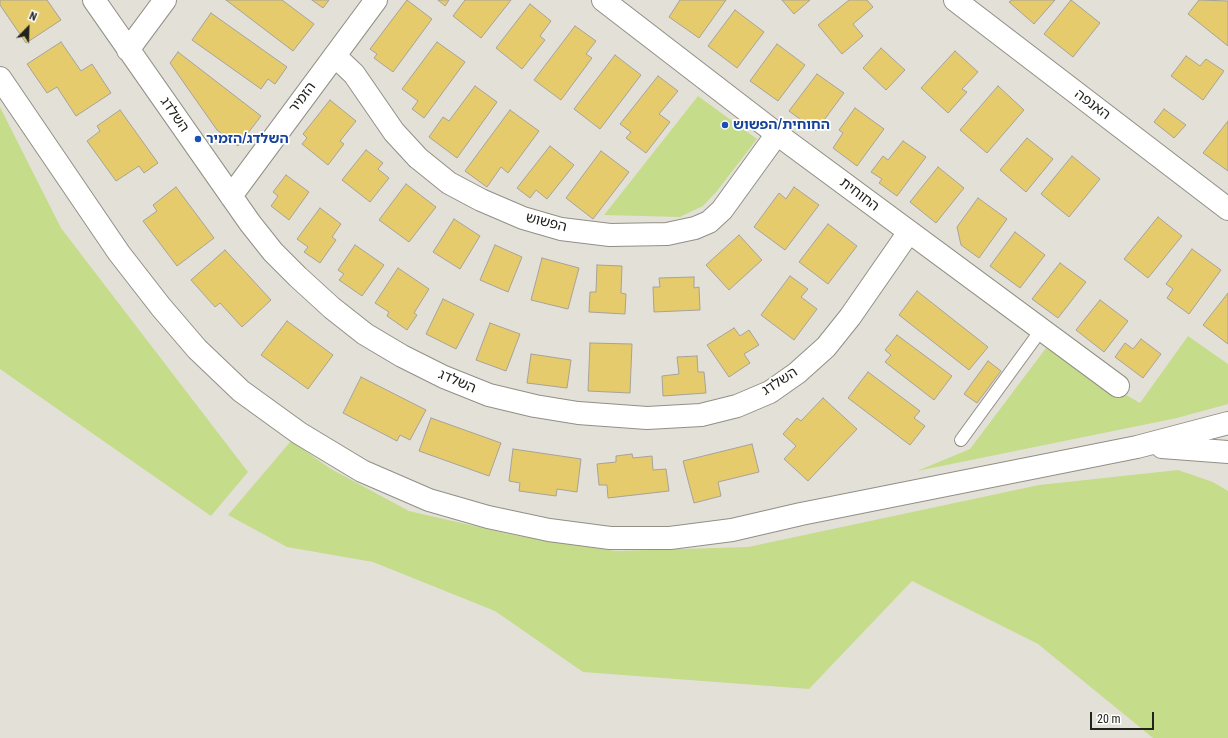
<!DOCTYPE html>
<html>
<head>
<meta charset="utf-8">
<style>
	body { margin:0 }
	#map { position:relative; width:1228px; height:738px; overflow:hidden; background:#e3e1d7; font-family:"Roboto Condensed",sans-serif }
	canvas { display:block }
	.north { position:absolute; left:8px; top:8px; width:40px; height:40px; -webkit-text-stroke:3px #fff; paint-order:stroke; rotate:23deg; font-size:11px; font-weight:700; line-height:16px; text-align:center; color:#22221e }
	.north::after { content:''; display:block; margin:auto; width:14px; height:18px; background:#22221e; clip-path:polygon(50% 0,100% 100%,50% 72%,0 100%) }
	.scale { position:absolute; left:1090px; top:712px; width:64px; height:18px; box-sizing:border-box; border:2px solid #22221e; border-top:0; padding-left:5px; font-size:12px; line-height:14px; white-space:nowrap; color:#22221e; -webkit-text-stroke:3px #fff; paint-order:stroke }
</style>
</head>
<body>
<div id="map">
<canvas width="1228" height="738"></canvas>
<div class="north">N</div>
<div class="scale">20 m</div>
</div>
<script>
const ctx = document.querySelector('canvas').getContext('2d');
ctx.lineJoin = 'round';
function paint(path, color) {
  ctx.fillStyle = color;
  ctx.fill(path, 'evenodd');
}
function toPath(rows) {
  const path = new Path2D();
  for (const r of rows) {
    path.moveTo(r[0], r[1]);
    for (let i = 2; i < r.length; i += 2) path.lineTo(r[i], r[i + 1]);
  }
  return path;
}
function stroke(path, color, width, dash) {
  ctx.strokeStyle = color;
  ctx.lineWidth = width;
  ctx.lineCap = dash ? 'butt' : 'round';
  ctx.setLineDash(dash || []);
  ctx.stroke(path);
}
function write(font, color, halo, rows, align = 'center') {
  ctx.font = font + ' "Roboto Condensed","Noto Sans Hebrew",sans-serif';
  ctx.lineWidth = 3.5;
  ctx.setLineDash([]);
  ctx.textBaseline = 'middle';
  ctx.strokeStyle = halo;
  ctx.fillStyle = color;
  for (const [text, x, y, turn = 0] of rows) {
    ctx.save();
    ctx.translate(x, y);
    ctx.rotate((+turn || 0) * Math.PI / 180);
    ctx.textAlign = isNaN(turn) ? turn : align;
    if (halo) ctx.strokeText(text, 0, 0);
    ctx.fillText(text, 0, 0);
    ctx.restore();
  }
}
paint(toPath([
	[698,96,757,139,717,191,703,206,680,217,604,215],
	[0,107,61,228,248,472,211,516,0,369],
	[1188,336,1228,364,1228,404,1177,418,917,471,970,449,1046,348,1140,403],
	[291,441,331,469,409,511,518,536,616,551,748,547,1039,485,1178,470,1213,482,1228,491,1228,738,1153,738,1038,644,912,581,809,689,583,672,495,611,373,562,287,547,228,515]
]), '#c5dc8b');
const building = toPath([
	[0,0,47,0,61,20,26,43,0,5,0,0],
	[226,0,282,0,314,24,293,51,226,0],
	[312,0,329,0,323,8,312,0],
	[407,0,432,19,393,72,374,58,377,54,370,49,407,0],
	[438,0,449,0,445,6,438,0],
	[465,0,511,0,481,38,453,16,465,0],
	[680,0,726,0,699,38,669,17,680,0],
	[782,0,810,0,794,14,782,0],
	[849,0,867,0,873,7,853,24,863,36,842,54,818,25,849,0],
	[1012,0,1055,0,1034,24,1009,2,1012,0],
	[1071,0,1100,23,1073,57,1044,34,1071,0],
	[1199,0,1228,1,1228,46,1188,14,1199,0],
	[530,4,551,21,540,36,545,40,522,69,496,48,530,4],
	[735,10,764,32,737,68,708,46,735,10],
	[211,13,287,67,275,84,268,79,261,89,192,40,211,13],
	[575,26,596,41,586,54,592,58,561,100,534,80,575,26],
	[61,42,81,71,92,64,111,93,76,116,57,87,47,93,27,64,61,42],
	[437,42,465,62,424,118,412,109,418,101,402,89,437,42],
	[777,44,805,65,778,101,750,81,777,44],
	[881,48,905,70,886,90,863,68,881,48],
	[955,51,978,72,962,89,967,92,948,113,921,88,955,51],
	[178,52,261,116,238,146,217,130,170,63,178,52],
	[615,55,641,75,600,129,574,109,615,55],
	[1186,56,1200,66,1206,59,1224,71,1203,100,1171,76,1186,56],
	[817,74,844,93,816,131,789,111,817,74],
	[658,76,678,91,659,114,670,122,646,153,626,138,631,132,620,124,658,76],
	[475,86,497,102,457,158,429,137,443,117,449,121,475,86],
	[998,86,1024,110,987,153,960,130,998,86],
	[330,100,356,121,340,141,344,144,328,165,302,144,307,138,303,134,330,100],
	[855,108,884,129,857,166,833,148,843,133,839,130,855,108],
	[1164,109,1186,125,1174,138,1154,122,1164,109],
	[120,110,158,163,144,173,139,166,116,181,87,141,100,131,97,126,120,110],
	[510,110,539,131,508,173,501,167,487,187,465,171,510,110],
	[1228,121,1228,171,1203,153,1228,121],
	[1027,138,1053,159,1026,192,1000,170,1027,138],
	[903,141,926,157,897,196,879,183,882,179,871,172,883,156,888,160,903,141],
	[550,146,574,165,547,199,536,190,530,198,517,188,550,146],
	[366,150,383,163,378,169,389,178,370,202,342,180,366,150],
	[601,151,629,172,593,219,566,198,601,151],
	[1072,156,1100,179,1069,217,1041,194,1072,156],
	[938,167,964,188,936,223,910,202,938,167],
	[286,175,309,192,289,220,271,206,278,196,273,192,286,175],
	[406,184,436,207,409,242,379,220,406,184],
	[176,187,214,238,177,266,143,221,157,211,153,205,176,187],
	[794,187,819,205,785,250,754,227,779,193,786,199,794,187],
	[978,198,1007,219,979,258,961,245,957,227,978,198],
	[320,208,341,224,332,237,336,240,320,263,304,252,308,247,297,239,320,208],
	[1158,217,1182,236,1148,278,1124,259,1158,217],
	[454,219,480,236,460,269,433,252,454,219],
	[828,224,857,246,828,284,799,262,828,224],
	[1015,232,1045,255,1020,288,990,266,1015,232],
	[739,235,762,260,729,290,706,265,739,235],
	[355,245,384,265,362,296,339,280,344,274,338,270,355,245],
	[495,245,522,257,508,292,480,280,495,245],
	[1192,249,1221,270,1189,314,1167,298,1173,289,1166,284,1192,249],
	[225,250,271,300,242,327,220,303,215,307,191,280,225,250],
	[542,258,579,268,568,309,531,300,542,258],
	[1060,263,1086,282,1058,318,1032,299,1060,263],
	[597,265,622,266,621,293,626,294,625,314,589,312,590,292,596,292,597,265],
	[398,268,429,289,414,313,417,315,407,330,387,316,389,312,375,303,398,268],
	[790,276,808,289,801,297,817,309,794,340,761,315,790,276],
	[694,277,694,288,699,287,700,310,654,312,653,287,660,287,659,278,694,277],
	[917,291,988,347,969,370,899,315,917,291],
	[1228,293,1228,344,1203,325,1228,293],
	[443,299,474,314,456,349,426,334,443,299],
	[1100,300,1128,321,1104,352,1076,330,1100,300],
	[287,321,333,355,308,389,261,355,287,321],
	[490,323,520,334,506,371,476,360,490,323],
	[734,328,740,336,749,330,759,345,744,354,750,363,729,377,707,345,734,328],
	[897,335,952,376,934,400,885,362,891,355,885,350,897,335],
	[1141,339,1161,354,1143,378,1115,357,1125,343,1133,349,1141,339],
	[590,343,632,344,630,393,588,391,590,343],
	[531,354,571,360,567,388,527,383,531,354],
	[697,356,698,372,704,372,706,393,663,396,662,376,679,374,677,357,697,356],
	[988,361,1001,371,977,403,964,394,988,361],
	[868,372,920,411,914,418,925,426,910,445,848,398,868,372],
	[361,377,426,410,410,440,400,435,397,441,343,413,361,377],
	[823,398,857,429,808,481,784,459,796,446,783,434,797,418,801,421,823,398],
	[431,418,501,443,489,476,419,451,431,418],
	[752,444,759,472,718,482,721,496,694,503,683,461,752,444],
	[513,449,581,459,577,492,557,489,556,496,519,491,520,483,509,481,513,449],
	[632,454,633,458,652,456,653,470,666,469,669,491,608,498,607,485,599,485,597,464,616,462,616,456,632,454]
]);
paint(building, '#e6cb6c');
stroke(building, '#a5a29a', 1);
const lane = toPath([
	[961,440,1041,330]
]);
const street = toPath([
	[94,0,250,223,273,252,298,277,332,308,365,334,402,356,444,377,489,395,535,406,578,413,647,418,701,415,737,406,770,392,797,373,826,347,850,317,909,232],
	[603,0,777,134,1118,386],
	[955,0,1228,209],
	[128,50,165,0],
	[335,56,354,74,394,132,418,158,449,183,481,200,523,218,561,229,610,235,667,234,695,228,709,222,722,210,777,134],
	[0,78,119,253,161,307,197,349,241,391,299,433,362,471,429,500,488,517,549,530,610,538,670,538,732,530,801,514,1137,447,1228,423],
	[231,196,376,0],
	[1162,447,1228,452]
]);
stroke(lane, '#918f86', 14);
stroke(street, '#918f86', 24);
stroke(lane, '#fff', 12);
stroke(street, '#fff', 22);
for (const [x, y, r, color] of [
	[725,125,4,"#1a4fb4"],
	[198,139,4,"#1a4fb4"]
]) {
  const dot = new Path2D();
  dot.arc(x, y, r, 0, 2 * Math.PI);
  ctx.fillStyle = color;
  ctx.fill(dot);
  stroke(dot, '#fff', 1.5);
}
write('14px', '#22221e', '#fff', [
	["הזמיר",303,98,-53],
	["האנפה",1092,105,37],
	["השלדג",174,115,55],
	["החוחית",859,195,37],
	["הפשוש",546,223,14],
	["השלדג",457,382,23],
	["השלדג",780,382,-33]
]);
write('bold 14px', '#164399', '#fff', [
	["החוחית/הפשוש",733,125],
	["השלדג/הזמיר",206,139]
], 'left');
</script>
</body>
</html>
